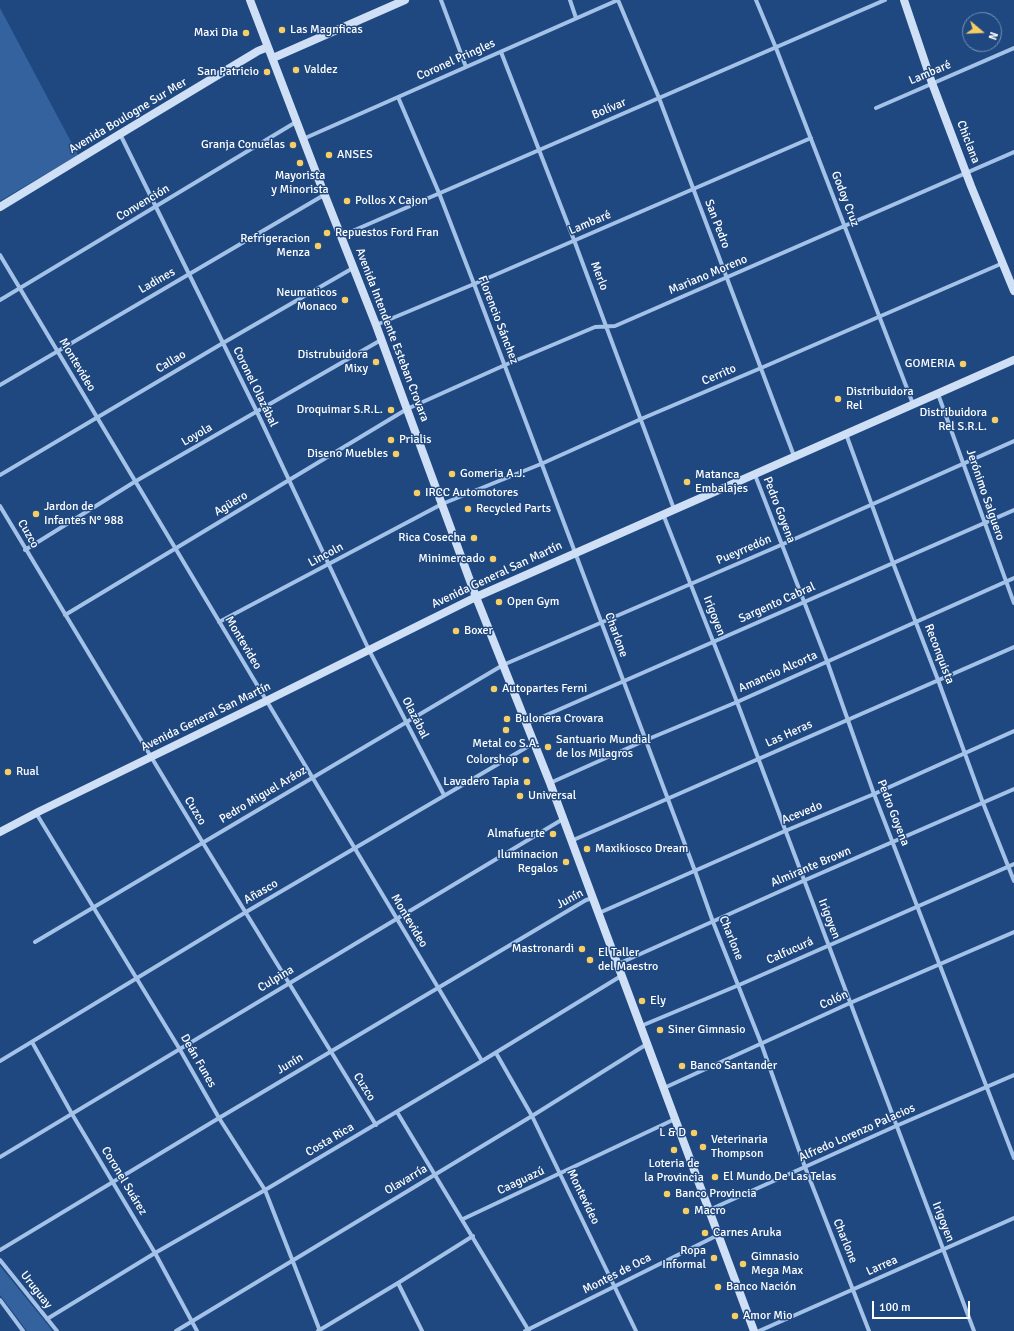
<!DOCTYPE html>
<html>
<head>
<meta charset="utf-8">
<style>
	body { margin:0 }
	#map { position:relative; width:1014px; height:1331px; overflow:hidden; background:#1f4880; font-family:Signika,sans-serif }
	canvas { display:block }
	.north { position:absolute; left:962px; top:12px; width:40px; height:40px; box-sizing:border-box; background:#1f4880; border:1px solid #7991b3; border-radius:50%; rotate:109deg; font-size:11px; font-weight:700; line-height:16px; text-align:center; color:#fff }
	.north::after { content:''; display:block; margin:auto; width:14px; height:18px; background:#f6ce64; clip-path:polygon(50% 0,100% 100%,50% 72%,0 100%) }
	.scale { position:absolute; left:872px; top:1301px; width:98px; height:18px; box-sizing:border-box; border:2px solid #fff; border-top:0; padding-left:5px; font-size:12px; line-height:14px; white-space:nowrap; color:#fff; -webkit-text-stroke:3px #1f4880; paint-order:stroke }
</style>
</head>
<body>
<div id="map">
<canvas width="1014" height="1331"></canvas>
<div class="north">N</div>
<div class="scale">100 m</div>
</div>
<script>
const ctx = document.querySelector('canvas').getContext('2d');
ctx.lineJoin = 'round';
function paint(path, color) {
  ctx.fillStyle = color;
  ctx.fill(path, 'evenodd');
}
function toPath(rows) {
  const path = new Path2D();
  for (const r of rows) {
    path.moveTo(r[0], r[1]);
    for (let i = 2; i < r.length; i += 2) path.lineTo(r[i], r[i + 1]);
  }
  return path;
}
function stroke(path, color, width, dash) {
  ctx.strokeStyle = color;
  ctx.lineWidth = width;
  ctx.lineCap = dash ? 'butt' : 'round';
  ctx.setLineDash(dash || []);
  ctx.stroke(path);
}
function write(font, color, halo, rows, align = 'center') {
  ctx.font = font + ' Signika,sans-serif';
  ctx.lineWidth = 3;
  ctx.setLineDash([]);
  ctx.textBaseline = 'middle';
  ctx.strokeStyle = halo;
  ctx.fillStyle = color;
  for (const [text, x, y, turn = 0] of rows) {
    ctx.save();
    ctx.translate(x, y);
    ctx.rotate((+turn || 0) * Math.PI / 180);
    ctx.textAlign = isNaN(turn) ? turn : align;
    if (halo) ctx.strokeText(text, 0, 0);
    ctx.fillText(text, 0, 0);
    ctx.restore();
  }
}
paint(toPath([
	[0,8,78,155,0,201],
	[0,1266,48,1325,52,1331,27,1331,0,1295]
]), '#33629e');
stroke(toPath([
	[441,0,466,67],
	[570,0,576,18],
	[618,0,659,98,794,456],
	[756,0,776,48,913,404],
	[501,52,574,240,674,509],
	[398,97,439,193,474,284,695,871,713,922,761,1043,805,1167,869,1331],
	[876,108,1014,48],
	[120,134,257,412,369,650,444,795],
	[303,139,618,0],
	[341,236,885,0],
	[0,255,482,1061],
	[0,300,296,122],
	[376,325,474,284,811,138],
	[0,385,324,195],
	[938,394,1014,603],
	[846,434,893,563,938,680,983,803,1014,881],
	[0,475,223,343,353,268],
	[755,475,827,661,874,794,1014,1158],
	[0,506,203,843,376,1125],
	[663,514,737,702,974,1331],
	[25,550,136,481,381,340],
	[65,615,407,409,505,365,595,327,615,326,1014,152],
	[219,622,442,504,541,464,641,419,761,368,1003,263],
	[526,724,1014,510],
	[550,783,646,740,737,702,1014,578],
	[36,813,179,1048,219,1118,265,1190,320,1331],
	[571,841,1014,647],
	[599,913,785,831,874,794,1014,731],
	[35,942,503,665,781,545,1014,441],
	[618,964,803,881,1014,789],
	[641,1026,739,985,1014,864],
	[32,1042,72,1114,155,1253,197,1331],
	[496,1053,532,1116,636,1331],
	[0,1061,246,912,534,743],
	[664,1088,850,1003,1014,932],
	[397,1112,529,1331],
	[0,1157,563,819],
	[709,1210,896,1126,1014,1075],
	[463,1219,675,1119],
	[0,1250,219,1118,586,900,593,898],
	[0,1260,57,1331],
	[398,1283,422,1331],
	[0,1300,23,1331],
	[47,1319,155,1253,265,1190,482,1061,621,976],
	[176,1331,532,1116,647,1044],
	[318,1331,398,1283,473,1236],
	[525,1331,718,1235],
	[759,1331,1014,1218]
]), '#a4c2e8', 4);
stroke(toPath([
	[250,0,320,183,376,325,476,597,550,783,754,1331],
	[904,0,932,83,971,186,1014,291],
	[273,58,405,0],
	[0,207,120,134,258,51,268,47],
	[0,832,40,811,266,701,476,597,1014,360]
]), '#cfe0f6', 8);
for (const [x, y, r, color] of [
	[282,30,4,"#f6ce64"],
	[246,33,4,"#f6ce64"],
	[296,70,4,"#f6ce64"],
	[267,72,4,"#f6ce64"],
	[293,145,4,"#f6ce64"],
	[329,155,4,"#f6ce64"],
	[300,163,4,"#f6ce64"],
	[347,201,4,"#f6ce64"],
	[327,233,4,"#f6ce64"],
	[318,246,4,"#f6ce64"],
	[345,300,4,"#f6ce64"],
	[376,362,4,"#f6ce64"],
	[963,364,4,"#f6ce64"],
	[838,399,4,"#f6ce64"],
	[391,410,4,"#f6ce64"],
	[995,420,4,"#f6ce64"],
	[391,440,4,"#f6ce64"],
	[396,454,4,"#f6ce64"],
	[452,474,4,"#f6ce64"],
	[687,482,4,"#f6ce64"],
	[417,493,4,"#f6ce64"],
	[468,509,4,"#f6ce64"],
	[36,514,4,"#f6ce64"],
	[474,538,4,"#f6ce64"],
	[493,559,4,"#f6ce64"],
	[499,602,4,"#f6ce64"],
	[456,631,4,"#f6ce64"],
	[494,689,4,"#f6ce64"],
	[507,719,4,"#f6ce64"],
	[506,730,4,"#f6ce64"],
	[548,747,4,"#f6ce64"],
	[526,760,4,"#f6ce64"],
	[8,772,4,"#f6ce64"],
	[527,782,4,"#f6ce64"],
	[520,796,4,"#f6ce64"],
	[553,834,4,"#f6ce64"],
	[587,849,4,"#f6ce64"],
	[566,862,4,"#f6ce64"],
	[582,949,4,"#f6ce64"],
	[590,960,4,"#f6ce64"],
	[642,1001,4,"#f6ce64"],
	[660,1030,4,"#f6ce64"],
	[682,1066,4,"#f6ce64"],
	[694,1133,4,"#f6ce64"],
	[703,1147,4,"#f6ce64"],
	[674,1150,4,"#f6ce64"],
	[715,1177,4,"#f6ce64"],
	[667,1194,4,"#f6ce64"],
	[686,1211,4,"#f6ce64"],
	[705,1233,4,"#f6ce64"],
	[714,1258,4,"#f6ce64"],
	[743,1264,4,"#f6ce64"],
	[718,1287,4,"#f6ce64"],
	[735,1316,4,"#f6ce64"]
]) {
  const dot = new Path2D();
  dot.arc(x, y, r, 0, 2 * Math.PI);
  ctx.fillStyle = color;
  ctx.fill(dot);
  stroke(dot, '#1f4880', 1.5);
}
write('12px', '#fff', '#1f4880', [
	["Las Magnficas",290,30],
	["Maxi Dia",238,33,"right"],
	["Valdez",304,70],
	["San Patricio",259,72,"right"],
	["Granja Conuelas",285,145,"right"],
	["ANSES",337,155],
	["Mayorista",300,176,"center"],
	["y Minorista",300,190,"center"],
	["Pollos X Cajon",355,201],
	["Repuestos Ford Fran",335,233],
	["Refrigeracion",310,239,"right"],
	["Menza",310,253,"right"],
	["Neumaticos",337,293,"right"],
	["Monaco",337,307,"right"],
	["Distrubuidora",368,355,"right"],
	["Mixy",368,369,"right"],
	["GOMERIA",955,364,"right"],
	["Distribuidora",846,392],
	["Rel",846,406],
	["Droquimar S.R.L.",383,410,"right"],
	["Distribuidora",987,413,"right"],
	["Rel S.R.L.",987,427,"right"],
	["Prialis",399,440],
	["Diseno Muebles",388,454,"right"],
	["Gomeria A.J.",460,474],
	["Matanca",695,475],
	["Embalajes",695,489],
	["IRCC Automotores",425,493],
	["Jardon de",44,507],
	["Infantes N° 988",44,521],
	["Recycled Parts",476,509],
	["Rica Cosecha",466,538,"right"],
	["Minimercado",485,559,"right"],
	["Open Gym",507,602],
	["Boxer",464,631],
	["Autopartes Ferni",502,689],
	["Bulonera Crovara",515,719],
	["Santuario Mundial",556,740],
	["de los Milagros",556,754],
	["Metal co S.A.",506,744,"center"],
	["Colorshop",518,760,"right"],
	["Rual",16,772],
	["Lavadero Tapia",519,782,"right"],
	["Universal",528,796],
	["Almafuerte",545,834,"right"],
	["Maxikiosco Dream",595,849],
	["Iluminacion",558,855,"right"],
	["Regalos",558,869,"right"],
	["Mastronardi",574,949,"right"],
	["El Taller",598,953],
	["del Maestro",598,967],
	["Ely",650,1001],
	["Siner Gimnasio",668,1030],
	["Banco Santander",690,1066],
	["L & D",686,1133,"right"],
	["Veterinaria",711,1140],
	["Thompson",711,1154],
	["Loteria de",674,1164,"center"],
	["la Provincia",674,1178,"center"],
	["El Mundo De Las Telas",723,1177],
	["Banco Provincia",675,1194],
	["Macro",694,1211],
	["Carnes Aruka",713,1233],
	["Ropa",706,1251,"right"],
	["Informal",706,1265,"right"],
	["Gimnasio",751,1257],
	["Mega Max",751,1271],
	["Banco Nación",726,1287],
	["Amor Mio",743,1316]
], 'left');
write('12px', '#fff', '#1f4880', [
	["Coronel Pringles",456,60,-24],
	["Lambaré",930,73,-23],
	["Bolívar",609,109,-23],
	["Avenida Boulogne Sur Mer",128,116,-31],
	["Chiclana",968,142,69],
	["Godoy Cruz",845,199,69],
	["Convención",143,203,-31],
	["Lambaré",590,223,-23],
	["San Pedro",717,224,69],
	["Mariano Moreno",708,275,-23],
	["Merlo",599,276,69],
	["Ladines",157,281,-30],
	["Florencio Sánchez",498,320,69],
	["Avenida Intendente Esteban Crovara",392,335,69],
	["Callao",171,362,-31],
	["Montevideo",77,365,59],
	["Cerrito",719,375,-23],
	["Coronel Olazábal",255,387,64],
	["Loyola",197,435,-30],
	["Jerónimo Salguero",985,495,71],
	["Agüero",231,504,-31],
	["Pedro Goyena",779,510,69],
	["Cuzco",28,534,60],
	["Pueyrredón",744,550,-23],
	["Lincoln",326,555,-28],
	["Avenida General San Martín",497,575,-25],
	["Sargento Cabral",777,603,-24],
	["Irigoyen",714,616,69],
	["Charlone",616,635,70],
	["Montevideo",243,643,59],
	["Reconquista",939,654,69],
	["Amancio Alcorta",778,672,-24],
	["Avenida General San Martín",206,717,-26],
	["Olazábal",415,718,63],
	["Las Heras",789,734,-24],
	["Pedro Miguel Aráoz",263,795,-31],
	["Cuzco",195,811,59],
	["Acevedo",802,813,-22],
	["Pedro Goyena",893,813,69],
	["Almirante Brown",811,867,-23],
	["Añasco",261,892,-30],
	["Junín",570,899,-28],
	["Irigoyen",829,919,69],
	["Montevideo",409,921,59],
	["Charlone",731,938,68],
	["Calfucurá",790,951,-24],
	["Culpina",276,979,-31],
	["Colón",834,1000,-24],
	["Deán Funes",198,1061,60],
	["Junín",290,1064,-31],
	["Cuzco",364,1087,58],
	["Alfredo Lorenzo Palacios",857,1133,-24],
	["Costa Rica",330,1140,-31],
	["Olavarría",406,1180,-31],
	["Coronel Suárez",124,1181,59],
	["Caaguazú",521,1181,-25],
	["Montevideo",583,1197,64],
	["Irigoyen",943,1222,69],
	["Charlone",845,1241,68],
	["Larrea",882,1266,-24],
	["Montes de Oca",617,1274,-27],
	["Uruguay",36,1290,52]
]);
</script>
</body>
</html>
